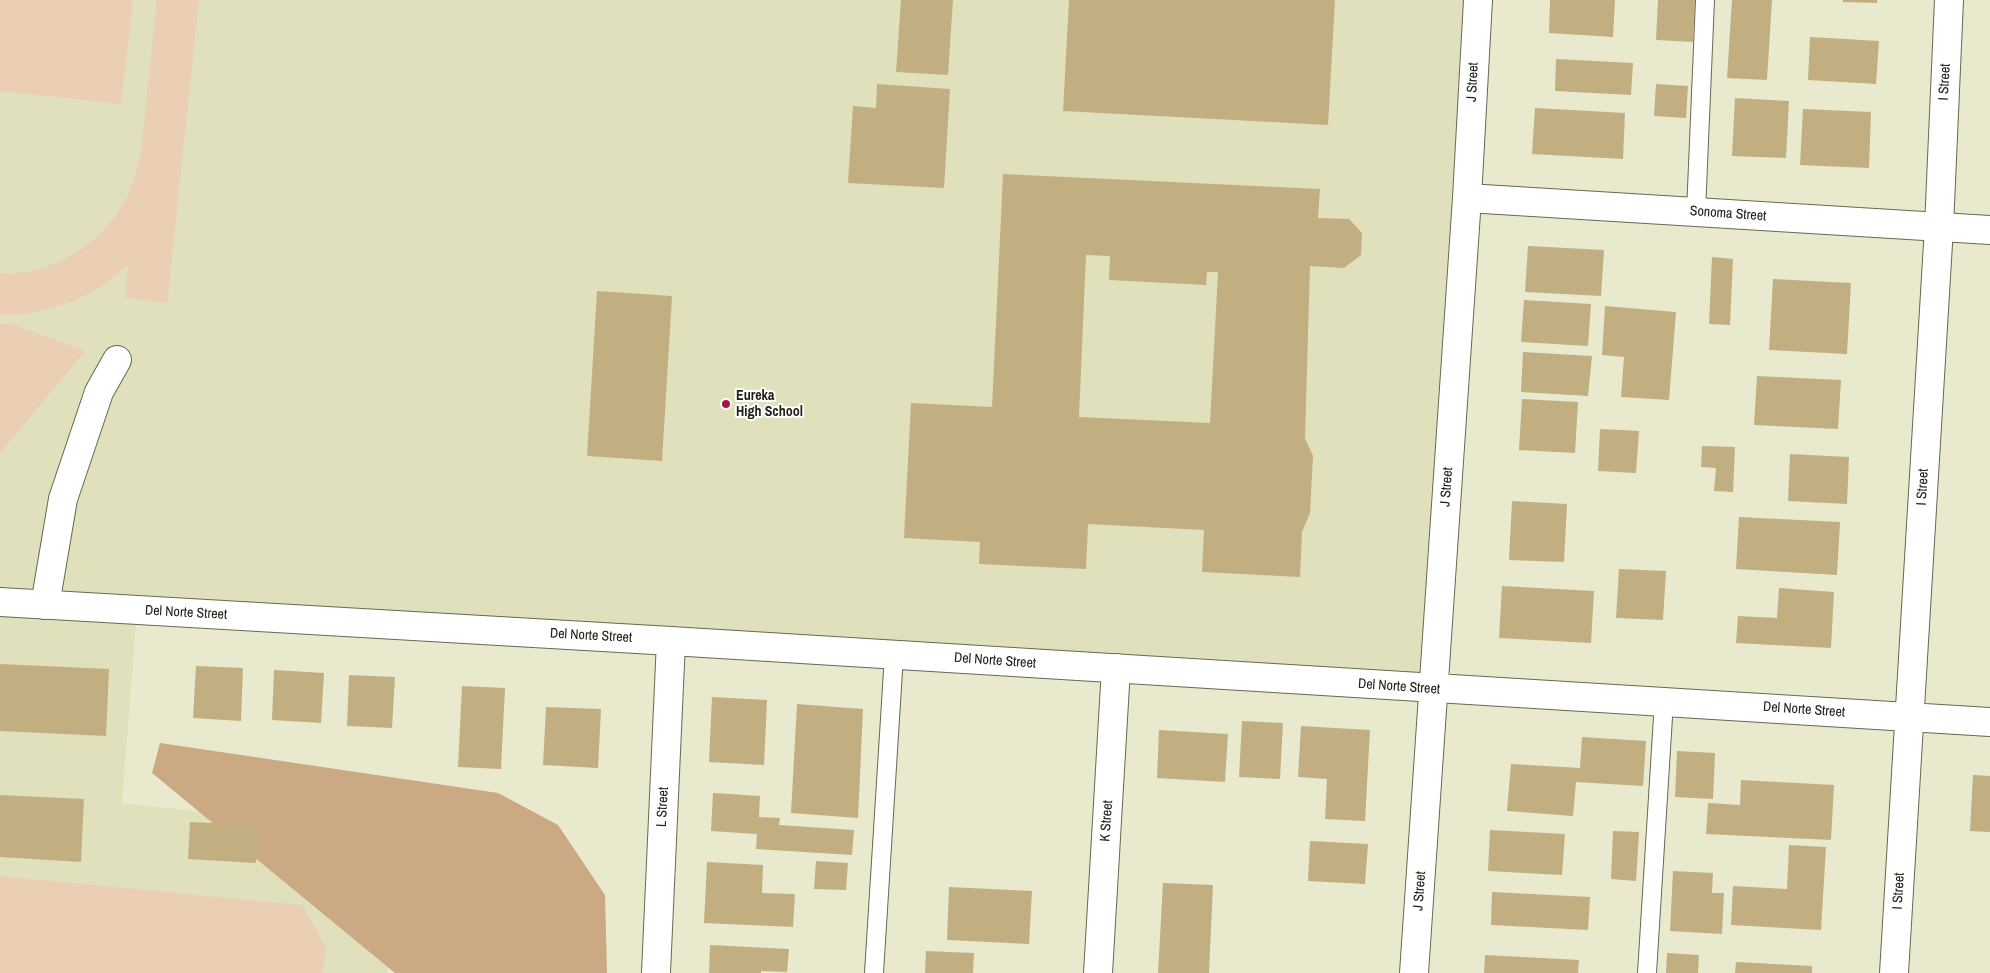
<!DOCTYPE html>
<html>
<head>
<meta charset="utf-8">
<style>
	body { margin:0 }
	canvas { display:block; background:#e9e9ce }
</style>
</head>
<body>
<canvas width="1990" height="973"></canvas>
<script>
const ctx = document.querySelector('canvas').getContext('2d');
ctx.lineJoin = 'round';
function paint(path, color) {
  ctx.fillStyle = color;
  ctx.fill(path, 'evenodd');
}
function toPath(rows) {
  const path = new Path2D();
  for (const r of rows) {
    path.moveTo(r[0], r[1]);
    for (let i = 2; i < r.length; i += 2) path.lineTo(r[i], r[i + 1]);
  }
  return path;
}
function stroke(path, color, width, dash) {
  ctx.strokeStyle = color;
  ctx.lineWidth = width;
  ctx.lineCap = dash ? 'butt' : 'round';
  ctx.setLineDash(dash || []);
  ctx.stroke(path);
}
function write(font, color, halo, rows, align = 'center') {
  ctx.font = font + ' "Archivo Narrow",sans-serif';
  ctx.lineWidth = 4;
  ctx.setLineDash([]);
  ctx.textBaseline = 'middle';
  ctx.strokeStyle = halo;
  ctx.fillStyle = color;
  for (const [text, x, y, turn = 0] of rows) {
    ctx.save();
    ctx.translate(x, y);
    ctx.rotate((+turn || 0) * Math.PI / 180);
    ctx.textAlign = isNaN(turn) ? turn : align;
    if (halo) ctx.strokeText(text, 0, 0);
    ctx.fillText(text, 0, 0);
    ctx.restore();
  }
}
paint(toPath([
	[0,0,1478,0,1432,689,137,611,122,803,395,833,387,973,0,973]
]), '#e0e0bd');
paint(toPath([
	[0,0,133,0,121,104,0,91],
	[157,0,199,0,167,303,125,298,128,265,104,285,76,300,46,310,15,315,0,315,0,273,12,274,36,270,59,262,80,250,99,235,115,217,128,196,136,174,141,150],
	[0,324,12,324,85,351,0,453],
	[0,876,302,905,326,948,322,973,0,973]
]), '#eacfb2');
paint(toPath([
	[160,743,498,793,558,825,605,895,607,973,395,973,152,773]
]), '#cba983');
paint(toPath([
	[901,0,953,0,948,75,896,72],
	[1069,0,1335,0,1328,125,1063,111],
	[1550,0,1615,0,1613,37,1549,33],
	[1658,0,1695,0,1693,42,1656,40],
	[1732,0,1772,0,1767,80,1727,78],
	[1843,0,1877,0,1877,3,1843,2],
	[1810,37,1879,41,1876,84,1808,80],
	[1556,59,1633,63,1631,95,1555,91],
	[877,84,950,89,944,188,848,183,853,106,876,108],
	[1656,84,1688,86,1686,118,1654,116],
	[1735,98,1789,101,1786,158,1732,156],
	[1535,108,1625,113,1623,159,1532,154],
	[1803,109,1871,112,1869,168,1800,165],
	[1003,174,1320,189,1318,218,1349,219,1362,233,1361,255,1344,268,1310,266,1305,438,1313,456,1310,513,1302,532,1300,577,1202,572,1204,530,1088,524,1086,569,979,564,980,542,904,538,911,403,992,407],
	[1086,255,1110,256,1109,280,1206,285,1207,272,1218,272,1210,423,1079,417],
	[1528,246,1604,250,1601,296,1525,292],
	[1712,257,1733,259,1730,325,1709,324],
	[1773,279,1851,283,1847,354,1769,350],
	[597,291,672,296,662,461,587,456],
	[1524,300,1591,304,1588,346,1521,342],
	[1605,306,1676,312,1669,400,1621,397,1624,357,1602,355],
	[1523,352,1592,356,1588,396,1521,392],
	[1757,376,1841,380,1838,429,1754,425],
	[1522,399,1578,402,1575,453,1519,450],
	[1600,429,1639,431,1636,473,1598,471],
	[1702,446,1735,447,1733,492,1714,491,1716,468,1701,467],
	[1790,454,1849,457,1847,504,1788,501],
	[1512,501,1567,504,1564,562,1509,560],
	[1739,517,1840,522,1837,575,1736,569],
	[1619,569,1666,571,1663,620,1616,618],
	[1502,586,1594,591,1591,643,1499,638],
	[1779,588,1834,592,1831,648,1736,643,1738,616,1777,618],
	[0,664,109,669,106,736,0,731],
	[196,666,243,668,241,721,193,718],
	[274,670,324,673,321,723,272,720],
	[349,675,395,677,392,728,347,726],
	[462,686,505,688,501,769,458,767],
	[712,697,767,700,764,765,709,762],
	[797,704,863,709,858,818,791,813],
	[546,707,601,709,598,768,543,765],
	[1242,721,1283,723,1280,779,1239,777],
	[1301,726,1370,730,1365,821,1325,819,1327,779,1298,777],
	[1159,730,1228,734,1225,782,1157,778],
	[1582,737,1646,741,1643,786,1576,782,1573,816,1507,811,1511,764,1580,768],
	[1677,751,1715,753,1713,799,1675,797],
	[1973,775,1990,776,1990,832,1970,831],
	[1741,780,1834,785,1831,840,1706,834,1708,803,1740,805],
	[713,793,760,796,759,817,780,818,779,825,854,830,852,855,756,849,757,834,711,831],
	[0,795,84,799,81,862,0,857],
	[190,822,258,825,256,863,188,859],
	[1490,830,1565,834,1562,875,1488,871],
	[1613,831,1639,832,1636,881,1611,879],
	[1310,841,1368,844,1365,884,1308,881],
	[1789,845,1826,847,1821,930,1731,925,1733,886,1787,889],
	[816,861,848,863,846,890,814,889],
	[707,862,763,865,762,893,795,894,793,927,704,923],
	[1673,871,1713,873,1712,893,1724,893,1722,934,1670,931],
	[1163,883,1213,885,1209,973,1158,973],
	[949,887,1032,891,1029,944,947,940],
	[1492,892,1590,897,1588,930,1491,925],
	[710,945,789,949,787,972,761,971,761,973,709,973],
	[926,951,974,953,973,973,925,973],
	[1667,953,1699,955,1698,973,1666,973],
	[1485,955,1579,960,1578,973,1484,973],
	[1736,962,1812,966,1812,973,1735,973]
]), '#c2af81');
const lane = toPath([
	[1696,212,1705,0],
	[874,973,894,655],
	[1647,973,1664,701]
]);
const street = toPath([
	[1467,198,1990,230],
	[45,605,63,499,99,392,117,360],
	[656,973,671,641],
	[1098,973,1116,668]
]);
const secondary = toPath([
	[0,602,671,641,1990,722],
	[1414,973,1467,198,1478,0],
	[1894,973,1939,227,1949,0]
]);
stroke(lane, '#696850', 20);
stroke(street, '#696850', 30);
stroke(secondary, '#696850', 30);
stroke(lane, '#fff', 18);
stroke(street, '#fff', 28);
stroke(secondary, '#fff', 28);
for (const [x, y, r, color] of [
	[726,404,5,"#aa1545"]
]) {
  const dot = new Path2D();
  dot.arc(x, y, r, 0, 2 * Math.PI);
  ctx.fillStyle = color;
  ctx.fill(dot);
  stroke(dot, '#fff', 2);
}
write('14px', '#202016', '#fff', [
	["J Street",1473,82,-87],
	["I Street",1945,82,-87],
	["Sonoma Street",1728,214,4],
	["J Street",1447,487,-86],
	["I Street",1923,487,-87],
	["Del Norte Street",186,613,3],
	["Del Norte Street",591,636,3],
	["Del Norte Street",995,661,4],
	["Del Norte Street",1399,687,4],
	["Del Norte Street",1804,710,4],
	["L Street",663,807,-87],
	["K Street",1107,821,-86],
	["J Street",1420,891,-86],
	["I Street",1899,891,-87]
]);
write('bold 14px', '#202016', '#fff', [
	["Eureka",736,396],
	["High School",736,412]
], 'left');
</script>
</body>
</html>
